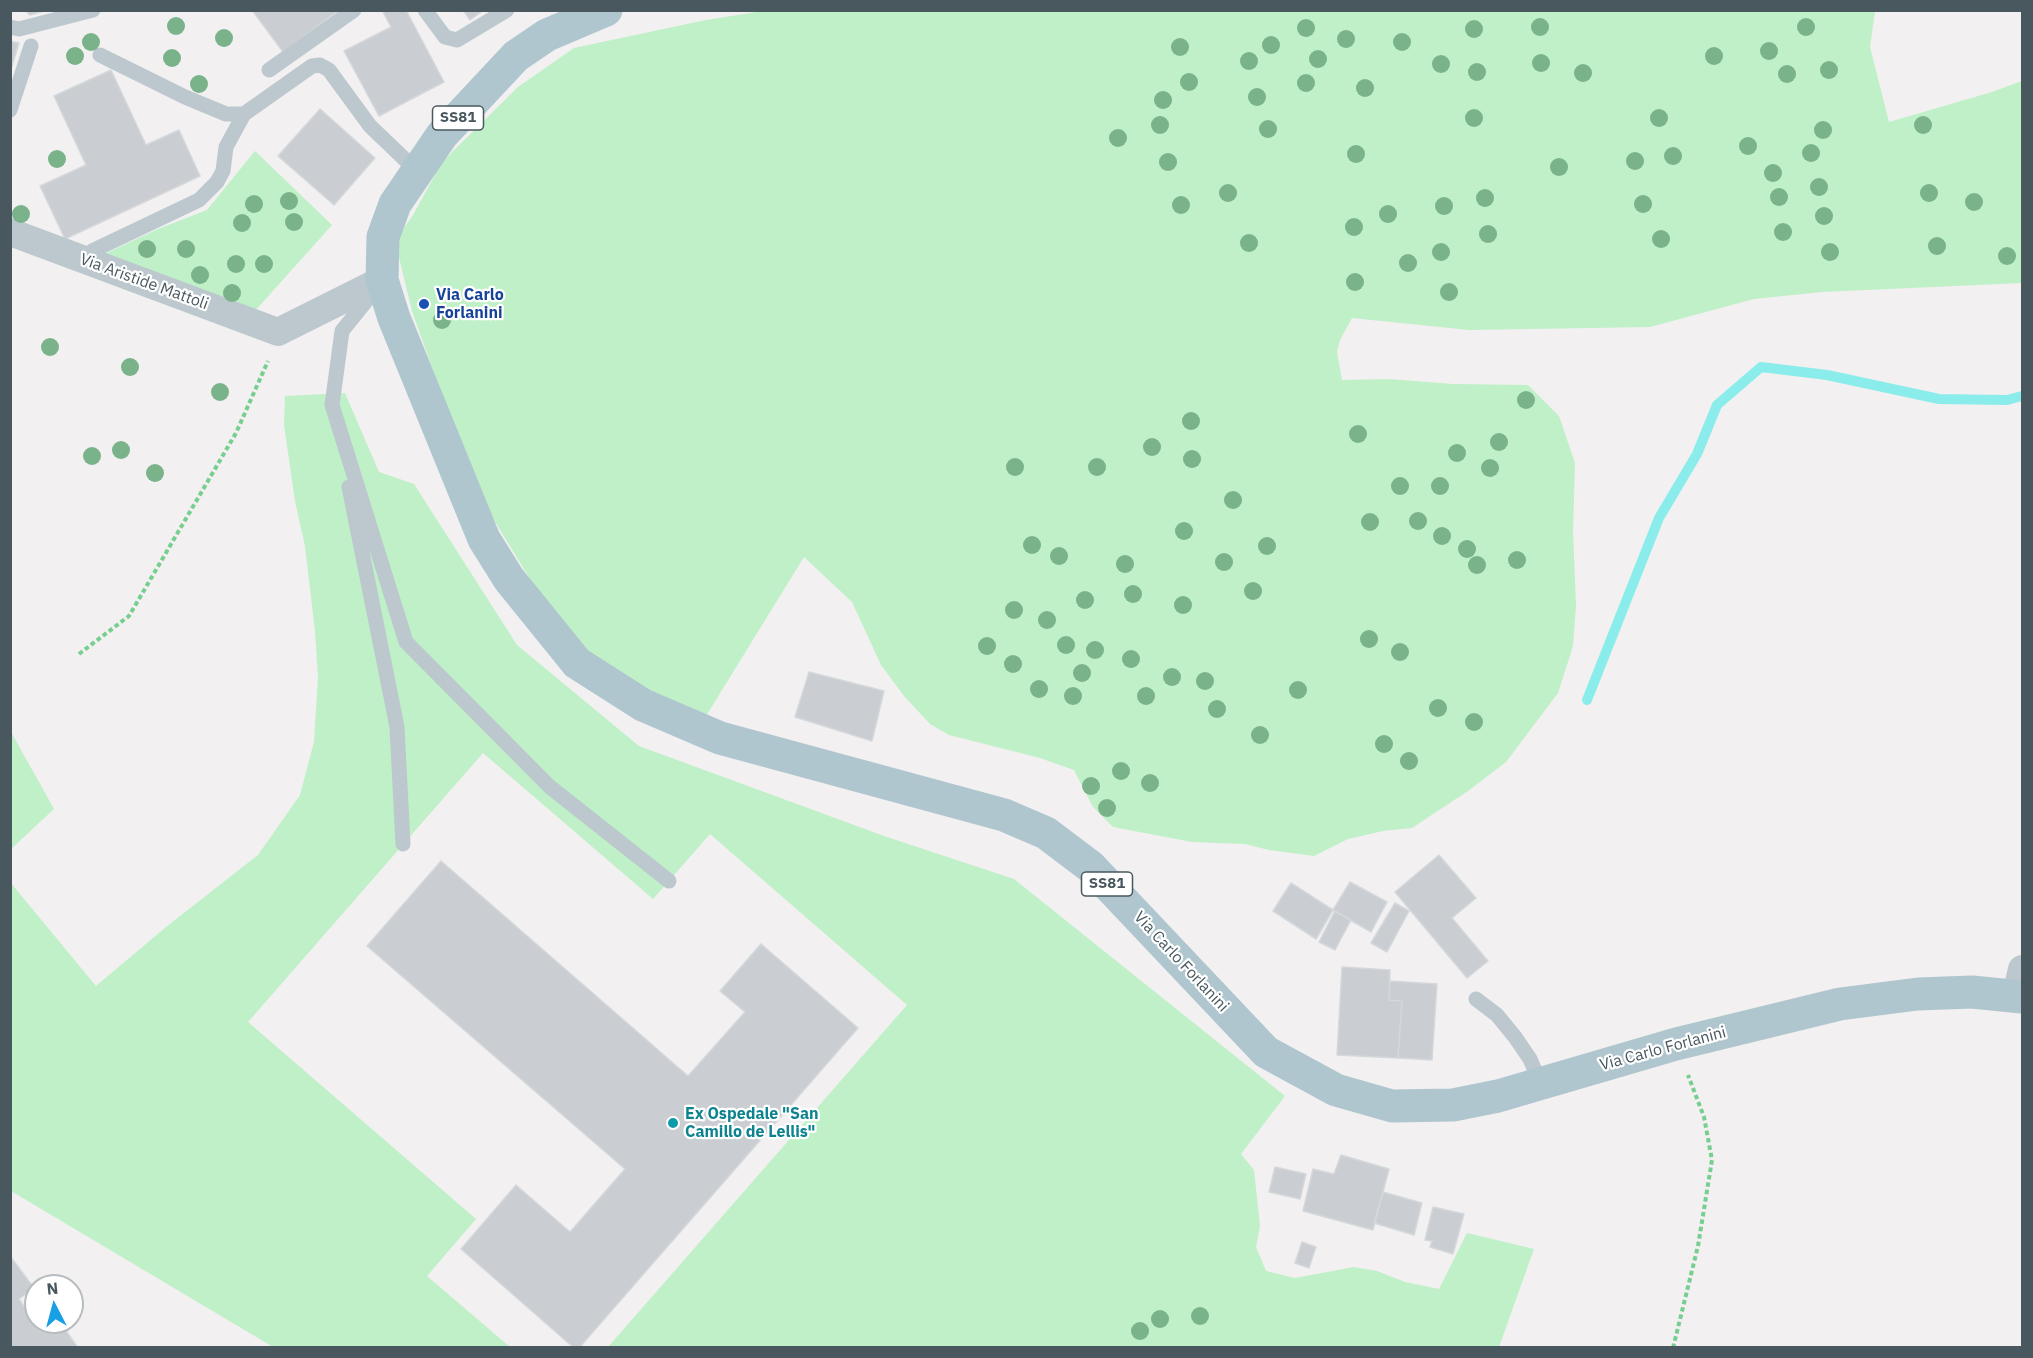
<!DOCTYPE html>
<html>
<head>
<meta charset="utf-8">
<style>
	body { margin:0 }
	#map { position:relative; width:2033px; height:1358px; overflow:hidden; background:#f2f0f1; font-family:"IBM Plex Sans",sans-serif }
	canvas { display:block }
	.frame { position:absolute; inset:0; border:12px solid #48585e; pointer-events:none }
	.north { position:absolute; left:24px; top:1274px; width:60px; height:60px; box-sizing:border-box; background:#fff; border:2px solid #b6bcbf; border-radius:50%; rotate:354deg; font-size:16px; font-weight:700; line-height:24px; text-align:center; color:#48585e }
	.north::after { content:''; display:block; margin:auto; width:21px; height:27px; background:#189fe5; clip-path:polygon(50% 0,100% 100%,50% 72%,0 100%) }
</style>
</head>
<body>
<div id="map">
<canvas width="2033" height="1358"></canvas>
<div class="frame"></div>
<div class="north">N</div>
</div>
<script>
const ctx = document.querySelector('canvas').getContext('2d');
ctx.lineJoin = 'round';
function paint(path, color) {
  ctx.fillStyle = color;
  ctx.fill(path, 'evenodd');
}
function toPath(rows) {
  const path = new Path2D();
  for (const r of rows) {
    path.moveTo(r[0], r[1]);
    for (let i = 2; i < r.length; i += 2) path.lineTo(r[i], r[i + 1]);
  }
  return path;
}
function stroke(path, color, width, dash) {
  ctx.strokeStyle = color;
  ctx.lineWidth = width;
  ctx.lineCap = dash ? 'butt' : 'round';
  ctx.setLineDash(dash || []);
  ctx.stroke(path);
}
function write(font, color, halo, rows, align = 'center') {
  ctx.font = font + ' "IBM Plex Sans",sans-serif';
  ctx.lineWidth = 4.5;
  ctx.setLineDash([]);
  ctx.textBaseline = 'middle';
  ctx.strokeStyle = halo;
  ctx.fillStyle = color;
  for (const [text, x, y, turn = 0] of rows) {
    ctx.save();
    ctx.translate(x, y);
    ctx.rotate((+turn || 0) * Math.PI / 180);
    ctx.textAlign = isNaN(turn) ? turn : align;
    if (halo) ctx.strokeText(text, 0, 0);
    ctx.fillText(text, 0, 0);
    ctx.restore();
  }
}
paint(toPath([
	[763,11,1875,11,1870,47,1889,122,1992,92,2022,81,2022,283,1822,292,1754,299,1650,327,1469,330,1352,318,1340,340,1337,352,1342,380,1389,379,1453,384,1528,385,1559,416,1575,463,1573,531,1576,605,1573,646,1558,693,1506,762,1468,791,1412,828,1383,831,1348,839,1314,856,1269,850,1245,844,1192,842,1113,827,1093,807,1074,770,1040,758,949,735,930,724,904,696,881,665,852,602,804,557,706,716,633,684,575,644,530,579,491,515,442,396,412,311,395,241,413,215,442,162,518,87,574,48,706,20],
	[255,151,332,225,254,312,98,257,158,229,207,210],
	[345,393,379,472,414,484,517,645,639,746,884,836,1014,879,1285,1096,1241,1154,1254,1170,1260,1226,1256,1247,1266,1271,1295,1278,1354,1267,1377,1271,1405,1282,1439,1289,1467,1233,1534,1249,1499,1347,608,1347,907,1005,710,834,653,899,483,753,248,1022,476,1219,427,1276,510,1347,273,1347,11,1191,10,882,96,986,166,927,258,855,300,795,314,742,318,678,315,631,305,546,295,501,284,425,285,396],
	[11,732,54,809,11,849,10,849]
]), '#bff0c7');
stroke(toPath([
	[1587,700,1659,518,1697,454,1717,405,1761,367,1827,375,1939,399,2007,400,2022,396]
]), '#8bedeb', 10);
const building = toPath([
	[25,10,48,10,30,15,25,10],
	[252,10,339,10,283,52,252,10],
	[382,10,406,10,444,82,379,116,344,51,391,27,382,10],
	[463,10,484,10,470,20,463,10],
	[10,41,19,43,10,72,10,41],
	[111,70,146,145,179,130,200,176,65,239,40,186,86,165,54,96,111,70],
	[320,109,375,158,334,205,278,156,320,109],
	[809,672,884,691,872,741,795,717,809,672],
	[1439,855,1476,898,1452,918,1488,961,1467,978,1395,892,1439,855],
	[441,861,688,1076,745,1012,720,991,761,944,858,1028,579,1348,574,1348,461,1249,516,1185,570,1232,625,1169,367,946,441,861],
	[1350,882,1387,902,1371,932,1333,910,1350,882],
	[1291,883,1333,910,1316,939,1273,911,1291,883],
	[1395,903,1409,911,1387,952,1371,943,1395,903],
	[1335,911,1351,920,1335,950,1319,942,1335,911],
	[1342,967,1390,970,1389,1000,1402,1001,1398,1058,1337,1055,1342,967],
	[1390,981,1437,984,1432,1060,1398,1058,1402,1001,1389,1000,1390,981],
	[1341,1155,1389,1169,1373,1230,1303,1211,1313,1169,1334,1174,1341,1155],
	[1275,1167,1306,1174,1300,1199,1269,1192,1275,1167],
	[1383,1192,1422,1203,1414,1235,1374,1223,1383,1192],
	[1433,1207,1464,1214,1453,1254,1430,1247,1432,1241,1425,1240,1433,1207],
	[1302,1242,1316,1247,1309,1268,1295,1263,1302,1242],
	[10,1256,34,1288,19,1299,40,1329,49,1322,60,1322,78,1348,10,1348,10,1256]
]);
paint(building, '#caced3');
stroke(building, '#d4d8db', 1.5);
stroke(toPath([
	[79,654,129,616,236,433,268,361],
	[1673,1348,1698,1246,1712,1160,1704,1117,1688,1075]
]), '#76ce8f', 4, [4.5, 3]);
stroke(toPath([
	[425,10,445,37,457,40,507,10],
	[10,27,19,29,93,10],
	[100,55,185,97,226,114,244,114,312,66,320,65,329,70,370,126,417,171],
	[269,70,354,10],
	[10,110,31,46],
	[92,251,199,200,217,182,223,171,226,147,244,114],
	[375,290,342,331,332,405,406,642,550,787,669,881],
	[349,487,397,727,403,844],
	[1476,999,1497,1015,1515,1037,1530,1059,1540,1082]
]), '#bcc8cd', 15);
stroke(toPath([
	[10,232,278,332,382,280],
	[2016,996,2022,969]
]), '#bcc8cd', 28);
stroke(toPath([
	[606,10,547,35,516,56,442,135,395,204,383,237,382,280,394,318,484,539,509,579,577,663,643,705,720,738,1004,815,1046,833,1091,867,1266,1052,1336,1090,1392,1106,1453,1105,1498,1096,1676,1044,1840,1004,1918,994,1972,992,2022,997]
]), '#b0c6cf', 33);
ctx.fillStyle = '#7ab389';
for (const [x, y] of [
	[176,26],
	[1540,27],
	[1806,27],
	[1306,28],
	[1474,29],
	[224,38],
	[1346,39],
	[91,42],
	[1402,42],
	[1271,45],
	[1180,47],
	[1769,51],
	[75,56],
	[1714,56],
	[172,58],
	[1318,59],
	[1249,61],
	[1541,63],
	[1441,64],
	[1829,70],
	[1477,72],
	[1583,73],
	[1787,74],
	[1189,82],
	[1306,83],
	[199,84],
	[1365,88],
	[1257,97],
	[1163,100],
	[1474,118],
	[1659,118],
	[1160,125],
	[1923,125],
	[1268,129],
	[1823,130],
	[1118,138],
	[1748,146],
	[1811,153],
	[1356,154],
	[1673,156],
	[57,159],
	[1635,161],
	[1168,162],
	[1559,167],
	[1773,173],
	[1819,187],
	[1228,193],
	[1929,193],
	[1779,197],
	[1485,198],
	[289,201],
	[1974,202],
	[254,204],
	[1643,204],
	[1181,205],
	[1444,206],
	[21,214],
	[1388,214],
	[1824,216],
	[294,222],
	[242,223],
	[1354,227],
	[1783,232],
	[1488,234],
	[1661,239],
	[1249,243],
	[1937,246],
	[147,249],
	[186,249],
	[1441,252],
	[1830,252],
	[2007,256],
	[1408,263],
	[236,264],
	[264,264],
	[200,275],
	[1355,282],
	[1449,292],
	[232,293],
	[442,320],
	[50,347],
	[130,367],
	[220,392],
	[1526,400],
	[1191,421],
	[1358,434],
	[1499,442],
	[1152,447],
	[121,450],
	[1457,453],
	[92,456],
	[1192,459],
	[1015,467],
	[1097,467],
	[1490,468],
	[155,473],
	[1400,486],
	[1440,486],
	[1233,500],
	[1418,521],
	[1370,522],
	[1184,531],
	[1442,536],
	[1032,545],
	[1267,546],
	[1467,549],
	[1059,556],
	[1517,560],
	[1224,562],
	[1125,564],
	[1477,565],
	[1253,591],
	[1133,594],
	[1085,600],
	[1183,605],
	[1014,610],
	[1047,620],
	[1369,639],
	[1066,645],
	[987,646],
	[1095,650],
	[1400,652],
	[1131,659],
	[1013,664],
	[1082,673],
	[1172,677],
	[1205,681],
	[1039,689],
	[1298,690],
	[1073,696],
	[1146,696],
	[1438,708],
	[1217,709],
	[1474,722],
	[1260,735],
	[1384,744],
	[1409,761],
	[1121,771],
	[1150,783],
	[1091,786],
	[1107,808],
	[1200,1316],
	[1160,1319],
	[1140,1331]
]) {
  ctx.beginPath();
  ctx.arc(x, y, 9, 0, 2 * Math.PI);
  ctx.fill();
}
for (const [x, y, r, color] of [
	[424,304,6,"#1a4fb4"],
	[673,1123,6,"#0f9aa8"]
]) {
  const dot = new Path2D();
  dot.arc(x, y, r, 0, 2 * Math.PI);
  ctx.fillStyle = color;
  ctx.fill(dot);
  stroke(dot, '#fff', 2);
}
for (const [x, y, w] of [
	[458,118,51],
	[1107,884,51]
]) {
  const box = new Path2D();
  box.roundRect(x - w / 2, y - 12, w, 24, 4.5);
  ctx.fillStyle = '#fff';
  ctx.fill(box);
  stroke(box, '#48585e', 1.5);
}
write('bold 15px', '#48585e', null, [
	["SS81",458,118],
	["SS81",1107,884]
]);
write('16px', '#48585e', '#fff', [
	["Via Aristide Mattoli",144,282,20],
	["Via Carlo Forlanini",1181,962,47],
	["Via Carlo Forlanini",1663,1049,-15]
]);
write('bold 16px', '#164399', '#fff', [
	["Via Carlo",436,295],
	["Forlanini",436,313]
], 'left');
write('bold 16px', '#0d838f', '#fff', [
	["Ex Ospedale \"San",685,1114],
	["Camillo de Lellis\"",685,1132]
], 'left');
</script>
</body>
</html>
